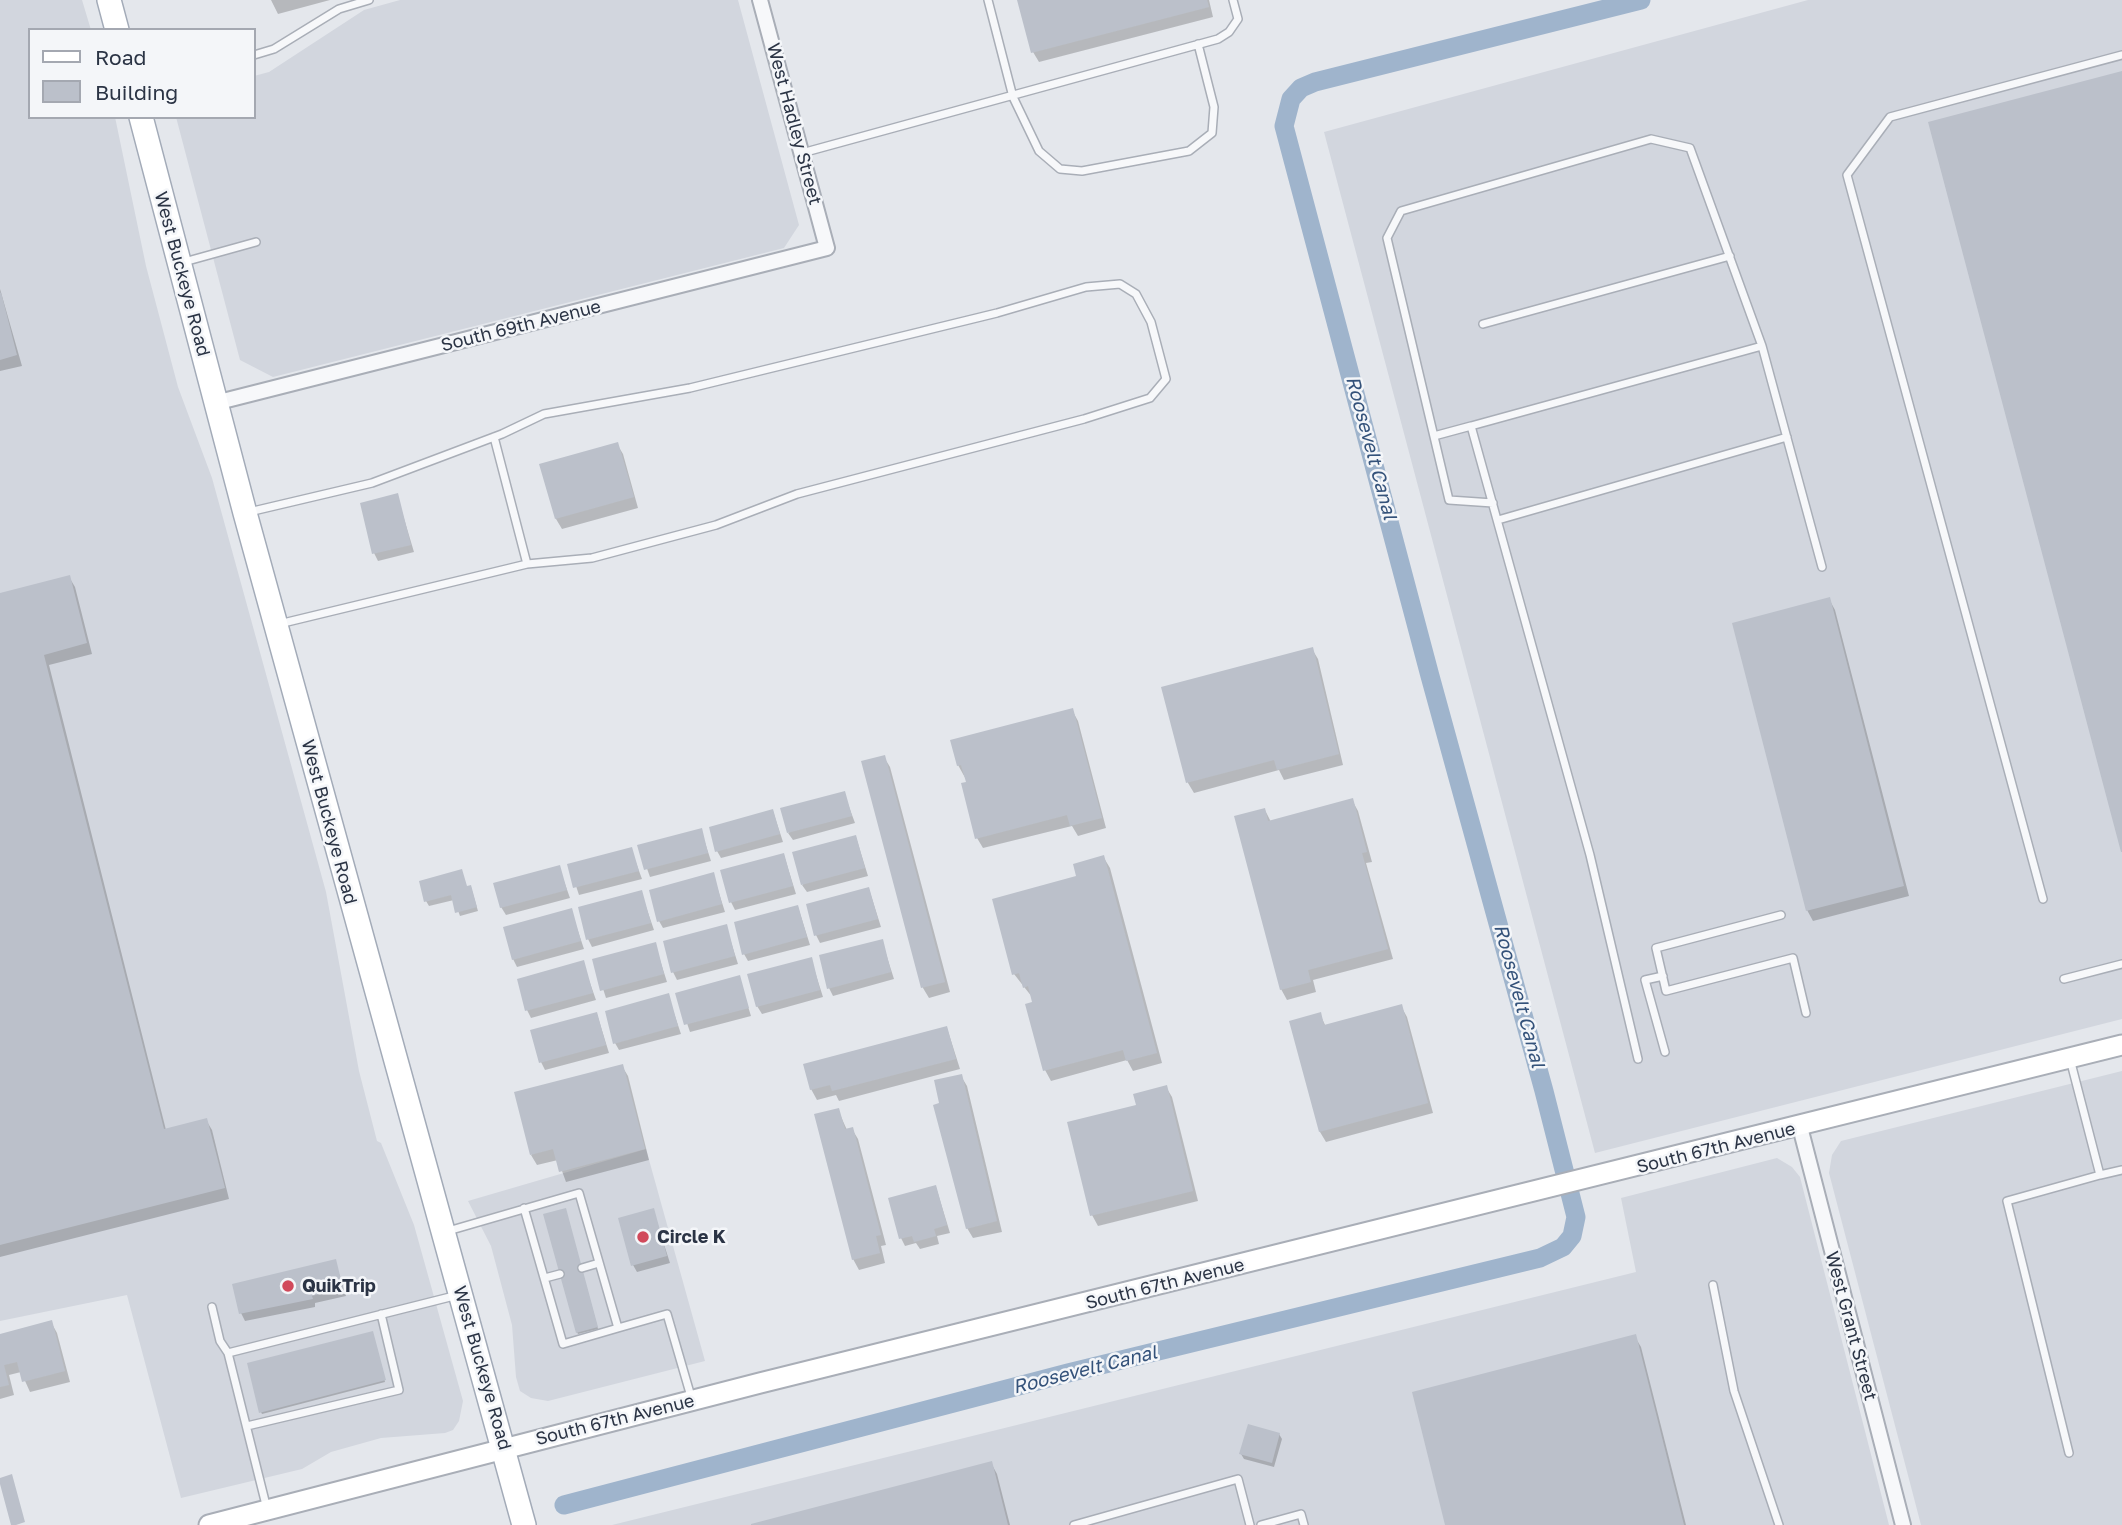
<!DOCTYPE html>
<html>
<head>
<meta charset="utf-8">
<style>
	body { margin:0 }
	#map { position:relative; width:2122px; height:1525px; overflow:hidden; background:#e4e7ec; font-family:"Golos Text",sans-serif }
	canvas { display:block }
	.legend { position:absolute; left:28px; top:28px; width:228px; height:91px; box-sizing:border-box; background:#f4f6f9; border:2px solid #a4a8b1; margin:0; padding:9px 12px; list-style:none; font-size:21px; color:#2b3445 }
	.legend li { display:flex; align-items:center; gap:14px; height:35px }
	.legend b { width:35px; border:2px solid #a4a8b1 }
</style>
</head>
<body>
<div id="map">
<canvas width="2122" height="1525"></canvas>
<ul class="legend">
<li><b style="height:9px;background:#fff"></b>Road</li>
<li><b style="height:19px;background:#bbc0ca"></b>Building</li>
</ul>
</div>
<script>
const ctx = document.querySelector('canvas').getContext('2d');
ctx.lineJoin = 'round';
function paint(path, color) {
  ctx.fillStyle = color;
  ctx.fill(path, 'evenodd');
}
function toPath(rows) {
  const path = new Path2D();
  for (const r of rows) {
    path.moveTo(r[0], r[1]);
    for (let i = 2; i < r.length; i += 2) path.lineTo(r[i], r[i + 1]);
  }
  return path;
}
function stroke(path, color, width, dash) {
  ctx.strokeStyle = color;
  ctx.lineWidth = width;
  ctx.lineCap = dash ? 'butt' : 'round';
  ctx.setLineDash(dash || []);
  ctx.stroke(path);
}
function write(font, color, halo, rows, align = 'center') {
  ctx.font = font + ' "Golos Text",sans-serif';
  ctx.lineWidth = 5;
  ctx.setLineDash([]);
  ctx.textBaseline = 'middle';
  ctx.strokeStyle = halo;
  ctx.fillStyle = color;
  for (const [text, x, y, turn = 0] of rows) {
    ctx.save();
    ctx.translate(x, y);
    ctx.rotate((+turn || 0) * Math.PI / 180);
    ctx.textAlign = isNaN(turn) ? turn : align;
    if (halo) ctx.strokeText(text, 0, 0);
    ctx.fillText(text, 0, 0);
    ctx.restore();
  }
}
paint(toPath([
	[0,0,82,0,91,30,30,30,30,117,115,117,146,266,178,387,212,478,326,892,359,1071,377,1141,381,1143,414,1225,463,1401,459,1421,453,1430,445,1433,381,1438,331,1452,302,1469,181,1498,127,1295,0,1321],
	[400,0,738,0,799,225,784,248,273,377,240,360,176,117,254,117,254,76,269,72,364,10],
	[1808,0,2122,0,2122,1019,1595,1153,1324,132],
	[2122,1071,2122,1525,1921,1525,1829,1173,1832,1155,1841,1141,1849,1139],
	[646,1149,705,1361,548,1401,531,1398,520,1391,516,1377,512,1325,491,1246,468,1201],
	[1777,1158,1792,1167,1800,1177,1889,1525,612,1525,1636,1272,1621,1198]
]), '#d2d6de');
paint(toPath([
	[271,0,330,0,278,14],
	[1019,0,1209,0,1213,17,1039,62,1033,52],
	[0,289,22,366,0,371],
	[617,444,623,454,638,508,562,529,556,519,541,465],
	[397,495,414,552,378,561,374,553],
	[69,577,75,587,92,654,49,665,166,1130,206,1120,212,1130,229,1199,0,1257,0,594],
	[1829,599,1835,610,1909,896,1813,921,1807,910],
	[1312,649,1318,659,1343,765,1284,780,1279,770,1194,793,1188,783,1163,688],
	[1072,710,1078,721,1106,828,1078,836,1072,826,983,848,977,838,968,783,958,765],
	[884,757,890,767,950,992,929,998,923,988,863,763],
	[844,793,855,823,793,840,788,833],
	[1352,800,1358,811,1372,862,1366,863,1393,959,1313,980,1316,992,1287,1000,1281,989,1265,810,1271,822],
	[773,811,783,842,721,858,717,851],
	[701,830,711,861,650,877,639,846],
	[856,837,868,876,807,892,802,885],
	[631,849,642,879,579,895,569,865],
	[784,855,796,894,735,910,731,902],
	[1104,858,1110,868,1162,1063,1133,1071,1127,1060,1051,1081,1045,1070,1032,997,1014,974,1078,877],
	[559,867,570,898,506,915,501,907],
	[713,874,725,912,663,928,659,921],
	[471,887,478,911,460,916,454,900,429,906,426,901],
	[869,889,881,927,820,943,816,935],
	[641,892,654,930,592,947,588,939],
	[798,907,810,945,748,961,744,954],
	[571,910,584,949,517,967,513,959],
	[726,926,738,964,677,980,673,972],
	[882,941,894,979,833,996,829,988],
	[655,944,667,982,606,998,594,961],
	[811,959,823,997,762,1014,757,1006],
	[583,963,596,1000,531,1018,527,1010],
	[739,977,751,1016,690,1032,677,994],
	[668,995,681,1034,619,1050,615,1043],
	[1401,1006,1407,1017,1433,1113,1326,1142,1320,1132,1320,1014,1326,1027],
	[597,1014,609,1053,545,1070,541,1062],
	[947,1028,960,1069,839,1101,836,1095,817,1100,811,1089],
	[622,1066,628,1076,649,1160,566,1182,558,1160,537,1165,531,1155],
	[961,1076,967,1086,1002,1232,973,1238,967,1228,941,1104],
	[1166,1087,1172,1097,1198,1201,1098,1226,1092,1215,1139,1106],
	[838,1110,847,1130,852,1129,858,1139,886,1245,881,1246,885,1263,859,1270,853,1259],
	[936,1187,950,1233,937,1236,939,1244,920,1249,916,1243,905,1246,901,1238],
	[653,1210,670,1263,637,1272,633,1265],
	[566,1212,598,1329,578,1334,577,1332],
	[335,1261,346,1296,315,1303,315,1307,245,1321,241,1313],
	[51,1322,57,1333,70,1382,30,1392,21,1372,9,1375,14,1395,0,1399,0,1335],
	[373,1334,385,1382,262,1414,261,1412],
	[1635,1337,1641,1347,1686,1525,1447,1525],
	[1279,1434,1282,1439,1274,1467,1244,1459,1241,1454],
	[991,1463,997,1474,1010,1525,755,1525]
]), '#0003');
stroke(toPath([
	[564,1505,1068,1373,1540,1258,1563,1247,1572,1236,1576,1217,1544,1091,1430,676,1284,126,1291,99,1301,88,1315,82,1641,0]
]), '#9fb4cc', 19);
paint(toPath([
	[1017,0,1207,0,1209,7,1031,53],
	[2122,71,2122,852,2121,852,1928,122],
	[1,292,17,355,0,360,0,293],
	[618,442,634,497,555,519,539,464],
	[398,493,411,545,372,554,360,503],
	[70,575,87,643,44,655,164,1129,207,1118,225,1188,0,1245,0,593],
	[1830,597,1904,886,1806,911,1732,623],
	[1313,647,1339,754,1277,770,1274,760,1186,783,1161,687],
	[1073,708,1102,818,1070,826,1067,815,975,839,961,783,966,782,961,765,957,766,950,740],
	[885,755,945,982,921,988,861,761],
	[845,791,852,816,787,833,780,808],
	[1353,798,1367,852,1362,853,1388,949,1308,970,1311,982,1280,990,1234,816,1265,808,1268,821],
	[773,809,780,834,715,852,709,827],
	[702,828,708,853,644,870,637,845],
	[856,835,865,868,801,885,792,852],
	[632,847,639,871,573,888,567,864],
	[784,853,793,886,729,903,720,870],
	[1104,855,1157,1053,1126,1061,1123,1050,1043,1071,1025,1004,1032,1002,1028,986,1023,988,1019,973,1012,975,992,899,1076,876,1073,864],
	[560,865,567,890,500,908,493,883],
	[462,869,467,886,471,885,477,907,455,913,451,895,424,902,419,881],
	[714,872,722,904,657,922,649,890],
	[869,887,878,919,814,936,806,904],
	[642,890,651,923,586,940,578,907],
	[798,905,807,937,742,955,734,922],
	[572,908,581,941,512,960,503,927],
	[727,924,735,956,671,973,663,941],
	[883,939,891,972,827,989,819,955],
	[656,942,664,974,600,991,592,959],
	[812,957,820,990,756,1007,747,974],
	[584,960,593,993,525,1011,517,979],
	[740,975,749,1008,684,1025,675,993],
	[669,993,678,1026,613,1044,605,1011],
	[1402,1004,1428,1103,1319,1132,1289,1021,1321,1012,1324,1025],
	[597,1012,606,1045,539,1063,530,1030],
	[947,1026,956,1059,832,1091,830,1085,810,1090,803,1064],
	[623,1064,645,1149,559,1172,553,1149,530,1155,514,1092],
	[962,1074,997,1221,966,1229,933,1105,939,1103,934,1080],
	[1167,1085,1193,1191,1090,1216,1067,1122,1136,1105,1133,1094],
	[839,1108,845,1129,853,1127,881,1235,876,1236,880,1253,852,1260,814,1114],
	[936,1185,947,1225,934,1229,936,1236,914,1242,912,1236,899,1239,888,1198],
	[566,1208,598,1327,576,1333,543,1214],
	[654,1208,667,1256,631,1266,618,1218],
	[336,1259,343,1288,312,1296,313,1299,239,1314,232,1284],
	[52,1320,65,1371,22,1382,17,1362,4,1365,9,1385,0,1387,0,1334],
	[373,1331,386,1380,259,1413,247,1363],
	[1636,1334,1684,1525,1445,1525,1412,1392],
	[1248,1424,1280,1433,1272,1463,1239,1454],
	[992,1461,1008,1525,751,1525,751,1524],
	[12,1474,25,1522,16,1525,11,1525,0,1484,0,1478]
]), '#bbc0ca');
const lane = toPath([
	[988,0,1013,97,1039,151,1060,169,1082,171,1189,151,1212,133,1214,107,1198,44],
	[254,55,274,49,339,9,369,0],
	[802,153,1218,39,1229,32,1238,19,1233,0],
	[184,262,256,242],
	[1483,324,1730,256],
	[1434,436,1471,426],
	[1493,503,1449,500,1387,238,1401,211,1651,139,1690,148,1762,346],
	[249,512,372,483,502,434,544,414,690,388,997,313,1086,287,1120,284,1136,294,1151,322,1166,379,1150,398,1084,419,797,494,716,525,592,558,527,564,494,437],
	[1498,520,1787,437],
	[279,624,527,564],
	[2043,899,1847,175,1890,117,2122,55],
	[1781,915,1656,948,1666,991,1793,958,1806,1013],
	[1663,976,1645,980,1665,1052],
	[2064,979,2122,964],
	[1638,1059,1590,855,1471,426,1762,346,1822,567],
	[2100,1175,2122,1170],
	[524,1208,563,1344,618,1328],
	[448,1231,579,1193,618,1328,667,1314,692,1400],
	[582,1268,599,1263],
	[545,1278,560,1274],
	[1713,1285,1734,1391,1779,1525],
	[212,1307,220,1341,228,1353],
	[247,1426,399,1390,381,1314],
	[2069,1453,2007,1201,2100,1175,2070,1059],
	[267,1509,228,1353,458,1295],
	[1074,1525,1238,1479,1250,1525],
	[1261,1525,1301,1514,1304,1525]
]);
const street = toPath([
	[215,403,827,248,760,0],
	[1800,1127,1903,1525]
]);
const secondary = toPath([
	[209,1525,760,1383,2122,1045]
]);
const primary = toPath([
	[109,0,117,30],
	[141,117,245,513,524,1525]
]);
stroke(lane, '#a9aeb7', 10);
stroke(street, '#a9aeb7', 18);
stroke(secondary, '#a9aeb7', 23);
stroke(primary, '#a3abb8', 26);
stroke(lane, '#f7f8fa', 7);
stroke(street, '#f7f8fa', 14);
stroke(secondary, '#fff', 19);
stroke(primary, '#fff', 23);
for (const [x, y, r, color] of [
	[643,1237,7,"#d1495b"],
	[288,1286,7,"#d1495b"]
]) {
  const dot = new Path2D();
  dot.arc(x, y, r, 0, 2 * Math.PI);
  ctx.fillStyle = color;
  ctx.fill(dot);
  stroke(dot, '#f4f6f9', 2.5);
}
write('18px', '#2b3445', '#f4f6f9', [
	["West Hadley Street",794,124,75],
	["West Buckeye Road",182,274,75],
	["South 69th Avenue",521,326,-14],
	["West Buckeye Road",329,822,75],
	["South 67th Avenue",1716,1148,-14],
	["South 67th Avenue",1165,1284,-14],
	["West Grant Street",1851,1326,75],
	["West Buckeye Road",482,1368,74],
	["South 67th Avenue",615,1420,-14]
]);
write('bold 18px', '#2b3445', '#f4f6f9', [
	["Circle K",657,1237],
	["QuikTrip",302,1286]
], 'left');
write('italic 19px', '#34527a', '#f4f6f9', [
	["Roosevelt Canal",1371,448,75],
	["Roosevelt Canal",1519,996,75],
	["Roosevelt Canal",1085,1370,-14]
]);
</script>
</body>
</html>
